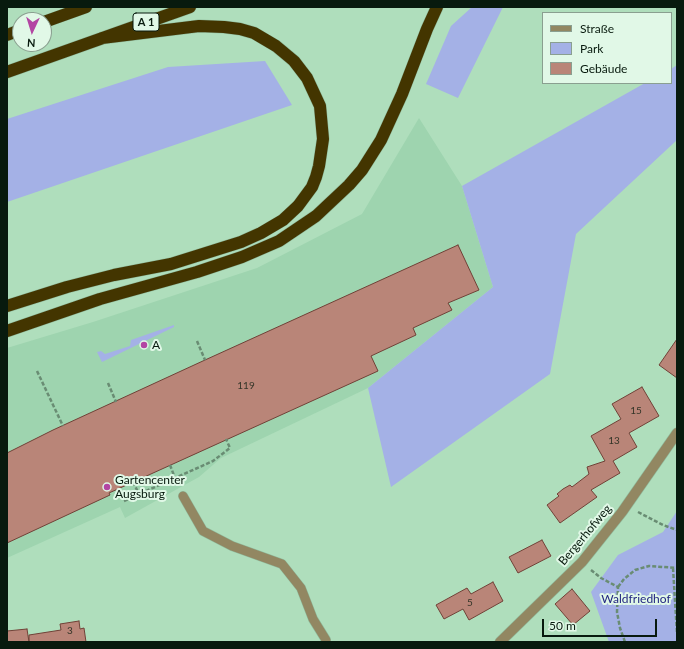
<!DOCTYPE html>
<html>
<head>
<meta charset="utf-8">
<style>
	body { margin:0 }
	#map { position:relative; width:684px; height:649px; overflow:hidden; background:#afdebc; font-family:Lato,sans-serif }
	canvas { display:block }
	.frame { position:absolute; inset:0; border:8px solid #081a0e; pointer-events:none }
	.legend { position:absolute; left:542px; top:12px; width:130px; height:72px; box-sizing:border-box; background:#e1f8e7; border:1px solid #8a9f90; margin:0; padding:5px 7px; list-style:none; font-size:12px; color:#081a0e }
	.legend li { display:flex; align-items:center; gap:8px; height:20px }
	.legend b { width:20px; border:1px solid #8a9f90 }
	.north { position:absolute; left:12px; top:12px; width:40px; height:40px; box-sizing:border-box; background:#e1f8e7; border:1px solid #8a9f90; border-radius:50%; rotate:184deg; font-size:11px; font-weight:700; line-height:16px; text-align:center; color:#081a0e }
	.north::after { content:''; display:block; margin:auto; width:14px; height:18px; background:#b345a3; clip-path:polygon(50% 0,100% 100%,50% 72%,0 100%) }
	.scale { position:absolute; left:542px; top:619px; width:115px; height:18px; box-sizing:border-box; border:2px solid #081a0e; border-top:0; padding-left:5px; font-size:12px; line-height:14px; white-space:nowrap; color:#081a0e; -webkit-text-stroke:3px #e1f8e7; paint-order:stroke }
</style>
</head>
<body>
<div id="map">
<canvas width="684" height="649"></canvas>
<div class="frame"></div>
<ul class="legend">
<li><b style="height:5px;background:#928762"></b>Straße</li>
<li><b style="height:11px;background:#a4b1e6"></b>Park</li>
<li><b style="height:11px;background:#b98578"></b>Gebäude</li>
</ul>
<div class="north">N</div>
<div class="scale">50 m</div>
</div>
<script>
const ctx = document.querySelector('canvas').getContext('2d');
ctx.lineJoin = 'round';
function paint(path, color) {
  ctx.fillStyle = color;
  ctx.fill(path, 'evenodd');
}
function toPath(rows) {
  const path = new Path2D();
  for (const r of rows) {
    path.moveTo(r[0], r[1]);
    for (let i = 2; i < r.length; i += 2) path.lineTo(r[i], r[i + 1]);
  }
  return path;
}
function stroke(path, color, width, dash) {
  ctx.strokeStyle = color;
  ctx.lineWidth = width;
  ctx.lineCap = dash ? 'butt' : 'round';
  ctx.setLineDash(dash || []);
  ctx.stroke(path);
}
function write(font, color, halo, rows, align = 'center') {
  ctx.font = font + ' Lato,sans-serif';
  ctx.lineWidth = 4;
  ctx.setLineDash([]);
  ctx.textBaseline = 'middle';
  ctx.strokeStyle = halo;
  ctx.fillStyle = color;
  for (const [text, x, y, turn = 0] of rows) {
    ctx.save();
    ctx.translate(x, y);
    ctx.rotate((+turn || 0) * Math.PI / 180);
    ctx.textAlign = isNaN(turn) ? turn : align;
    if (halo) ctx.strokeText(text, 0, 0);
    ctx.fillText(text, 0, 0);
    ctx.restore();
  }
}
paint(toPath([
	[419,118,462,186,493,287,368,388,221,458,199,477,125,518,120,507,7,558,7,348,93,322,257,268,362,214]
]), '#9ed4af');
paint(toPath([
	[472,7,503,7,458,98,426,84,451,26],
	[265,61,292,105,7,202,7,119,168,67],
	[677,65,677,140,576,234,550,374,391,487,368,388,493,287,462,186,645,83,671,83,671,69],
	[174,325,174,327,102,362,97,352,101,351,105,354,130,346,131,340],
	[677,511,677,642,609,642,591,592,618,555,663,532]
]), '#a4b1e6');
const building = toPath([
	[458,245,479,290,448,303,452,310,413,328,416,335,371,356,378,371,109,493,110,495,7,543,7,453,53,430,205,360,458,245],
	[677,339,677,378,659,365,677,339],
	[642,387,659,416,629,433,637,447,613,461,620,473,591,490,597,497,560,523,547,505,559,496,557,494,563,489,570,485,572,487,589,474,587,467,605,461,591,436,621,419,612,404,642,387],
	[542,540,551,556,518,573,509,557,542,540],
	[493,582,503,601,469,620,463,609,444,619,436,605,467,588,471,594,493,582],
	[572,589,590,611,573,625,555,604,572,589],
	[79,621,80,629,84,628,86,642,29,642,29,635,61,630,60,624,79,621],
	[27,629,29,642,7,642,7,631,27,629]
]);
paint(building, '#b98578');
stroke(building, '#704137', 1);
const lane = toPath([
	[183,496,203,531,232,546,282,564,301,588,313,619,326,640]
]);
const street = toPath([
	[500,642,582,562,622,512,677,433]
]);
const highway = toPath([
	[44,22,86,7],
	[7,35,20,30],
	[7,72,190,7],
	[7,306,67,287,114,275,171,264,241,242,261,233,283,220,298,206,312,187,316,177,319,166,323,139,320,106,307,78,294,61,276,46,254,33,240,29,224,27,199,26,102,38],
	[7,331,100,299,197,272,242,257,279,241,316,216,349,185,362,170,381,140,402,94,427,29,437,7]
]);
stroke(lane, '#91bb9d', 10);
stroke(street, '#91bb9d', 11);
stroke(highway, '#91bb9d', 13);
stroke(toPath([
	[197,341,205,360],
	[37,371,63,426],
	[108,383,116,402],
	[170,465,175,478,213,461,230,448,226,439],
	[133,482,139,494],
	[124,501,175,478],
	[638,512,663,525,677,530],
	[673,568,677,633],
	[591,570,601,578,618,587,617,612,620,628,625,642],
	[618,587,624,579,635,570,649,566,677,568]
]), '#698c73', 2.5, [4, 2]);
stroke(lane, '#928762', 9);
stroke(street, '#928762', 10);
stroke(highway, '#433500', 12);
for (const [x, y, r, color] of [
	[144,345,4,"#b345a3"],
	[107,487,4,"#b345a3"]
]) {
  const dot = new Path2D();
  dot.arc(x, y, r, 0, 2 * Math.PI);
  ctx.fillStyle = color;
  ctx.fill(dot);
  stroke(dot, '#e1f8e7', 1.5);
}
write('10px', '#343528', null, [
	["119",246,386],
	["15",636,411],
	["13",614,441],
	["5",470,603],
	["3",70,631]
]);
for (const [x, y, w] of [
	[146,22,26]
]) {
  const box = new Path2D();
  box.roundRect(x - w / 2, y - 9, w, 18, 3);
  ctx.fillStyle = '#e1f8e7';
  ctx.fill(box);
  stroke(box, '#081a0e', 1);
}
write('bold 11px', '#081a0e', null, [
	["A 1",146,22]
]);
write('12px', '#081a0e', '#e1f8e7', [
	["A",152,345],
	["Gartencenter",115,480],
	["Augsburg",115,494]
], 'left');
write('12px', '#081a0e', '#e1f8e7', [
	["Bergerhofweg",585,535,-50]
]);
write('12px', '#232681', '#e1f8e7', [
	["Waldfriedhof",636,599]
]);
</script>
</body>
</html>
